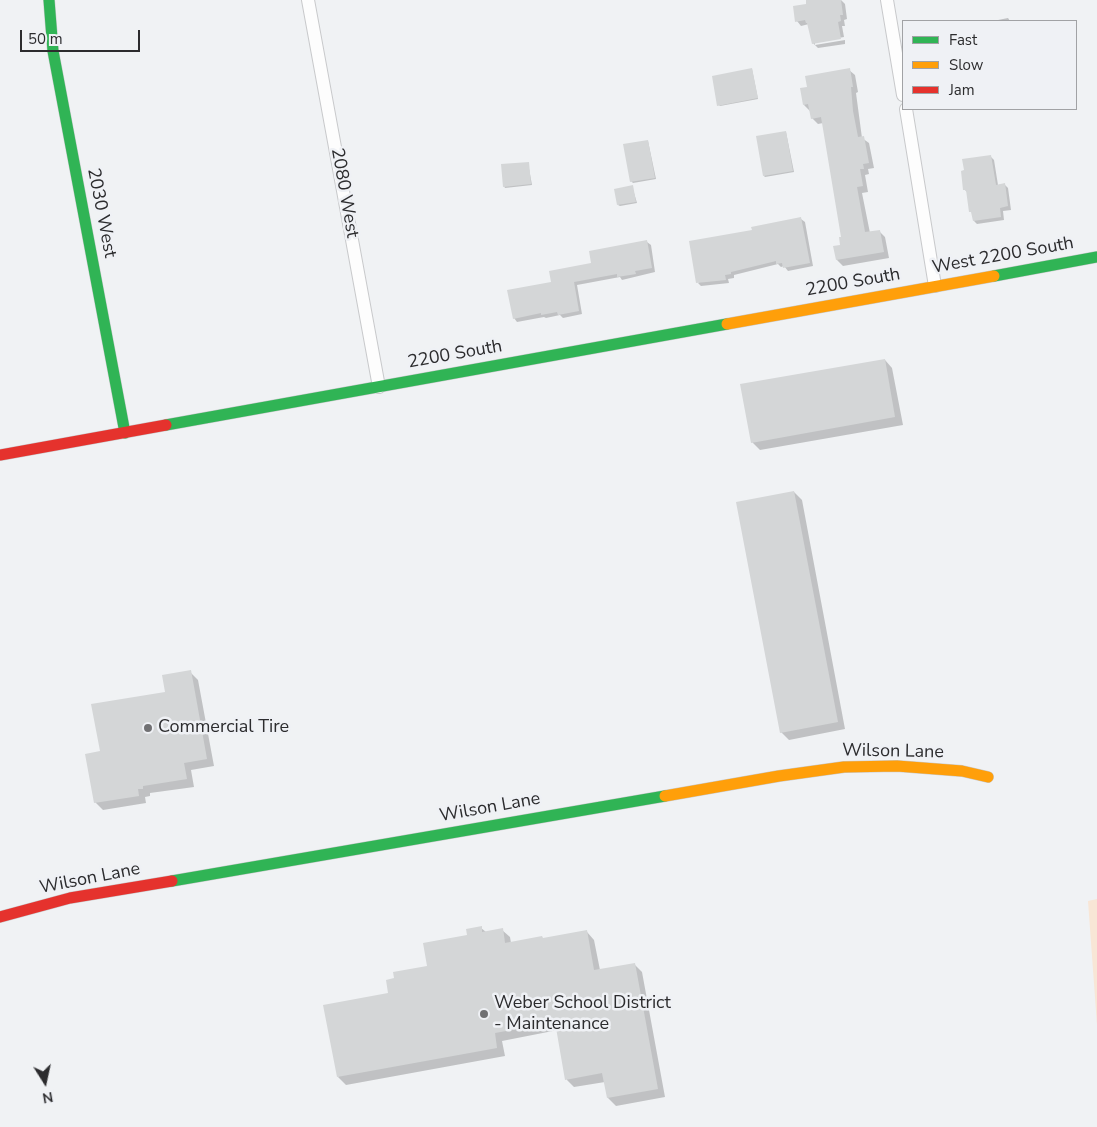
<!DOCTYPE html>
<html>
<head>
<meta charset="utf-8">
<style>
	body { margin:0 }
	#map { position:relative; width:1097px; height:1127px; overflow:hidden; background:#f0f2f4; font-family:"Nunito Sans",sans-serif }
	canvas { display:block }
	.legend { position:absolute; left:902px; top:20px; width:175px; height:90px; box-sizing:border-box; background:#eff1f5; border:1px solid #a1a2a5; margin:0; padding:6px 9px; list-style:none; font-size:15px; color:#2c2c2e }
	.legend li { display:flex; align-items:center; gap:10px; height:25px }
	.legend b { width:25px; border:1px solid #a1a2a5 }
	.north { position:absolute; left:20px; top:1057px; width:50px; height:50px; -webkit-text-stroke:4px #eff1f5; paint-order:stroke; rotate:170deg; font-size:14px; font-weight:700; line-height:20px; text-align:center; color:#2c2c2e }
	.north::after { content:''; display:block; margin:auto; width:18px; height:22px; background:#2c2c2e; clip-path:polygon(50% 0,100% 100%,50% 72%,0 100%) }
	.scale { position:absolute; left:20px; top:30px; width:120px; height:22px; box-sizing:border-box; border:2px solid #2c2c2e; border-top:0; padding-left:6px; font-size:15px; line-height:18px; white-space:nowrap; color:#2c2c2e; -webkit-text-stroke:4px #eff1f5; paint-order:stroke }
</style>
</head>
<body>
<div id="map">
<canvas width="1097" height="1127"></canvas>
<ul class="legend">
<li><b style="height:6px;background:#30b455"></b>Fast</li>
<li><b style="height:6px;background:#ff9f0a"></b>Slow</li>
<li><b style="height:6px;background:#e5322d"></b>Jam</li>
</ul>
<div class="north">N</div>
<div class="scale">50 m</div>
</div>
<script>
const ctx = document.querySelector('canvas').getContext('2d');
ctx.lineJoin = 'round';
function paint(path, color) {
  ctx.fillStyle = color;
  ctx.fill(path, 'evenodd');
}
function toPath(rows) {
  const path = new Path2D();
  for (const r of rows) {
    path.moveTo(r[0], r[1]);
    for (let i = 2; i < r.length; i += 2) path.lineTo(r[i], r[i + 1]);
  }
  return path;
}
function stroke(path, color, width, dash) {
  ctx.strokeStyle = color;
  ctx.lineWidth = width;
  ctx.lineCap = dash ? 'butt' : 'round';
  ctx.setLineDash(dash || []);
  ctx.stroke(path);
}
function write(font, color, halo, rows, align = 'center') {
  ctx.font = font + ' "Nunito Sans",sans-serif';
  ctx.lineWidth = 5;
  ctx.setLineDash([]);
  ctx.textBaseline = 'middle';
  ctx.strokeStyle = halo;
  ctx.fillStyle = color;
  for (const [text, x, y, turn = 0] of rows) {
    ctx.save();
    ctx.translate(x, y);
    ctx.rotate((+turn || 0) * Math.PI / 180);
    ctx.textAlign = isNaN(turn) ? turn : align;
    if (halo) ctx.strokeText(text, 0, 0);
    ctx.fillText(text, 0, 0);
    ctx.restore();
  }
}
paint(toPath([
	[1097,899,1097,1025,1088,901]
]), '#f8e6d6');
paint(toPath([
	[807,0,841,0,845,4,847,19,844,20,845,26,842,26,844,37,815,42,815,45,845,40,845,44,818,48,813,43,809,24,801,26,797,21,808,5],
	[1008,18,1010,21,998,21,998,20],
	[752,69,758,99,720,106,719,105],
	[849,70,855,75,858,92,856,93,862,138,869,143,874,168,868,169,869,174,865,175,868,192,862,193,870,233,879,231,885,237,889,258,843,266,837,260,835,247,842,246,842,238,823,123,818,124,812,118,810,111,804,105,809,88],
	[786,132,794,172,765,177,764,176],
	[648,141,656,179,633,183,631,181],
	[990,156,994,160,998,185,1004,184,1008,188,1011,210,1003,211,1004,220,977,224,974,221,968,193,965,190],
	[528,163,532,185,505,188,504,186],
	[632,186,637,203,620,206,618,205],
	[801,219,805,222,813,266,788,271,784,266,781,267,778,264,734,275,734,278,728,279,729,283,701,286,698,283,754,231],
	[647,242,651,245,655,272,622,280,620,277,577,285,582,314,563,318,560,315,546,318,544,317,517,322,514,318,552,283],
	[885,360,892,368,903,425,760,450,752,442],
	[794,492,802,500,845,729,789,740,781,732],
	[190,672,198,680,214,766,191,770,194,787,150,793,150,796,145,797,146,803,103,810,95,802,101,752],
	[481,928,486,932,502,930,510,937,511,943,544,939,587,932,594,940,600,970,634,964,642,972,665,1097,616,1106,608,1098,605,1082,574,1087,567,1080,558,1030,502,1041,505,1056,346,1085,338,1077,390,994]
]), '#0003');
paint(toPath([
	[806,0,841,0,843,15,840,15,841,21,838,22,841,39,812,44,807,23,806,23,805,20,795,22,793,6,806,4],
	[752,68,758,98,717,106,712,76],
	[850,68,853,87,851,87,853,111,858,137,864,136,869,163,863,164,864,169,860,169,863,186,857,187,865,232,880,230,884,252,836,260,833,246,840,245,839,237,841,237,821,117,811,119,808,104,803,105,800,88,807,87,805,76],
	[786,131,793,171,763,176,756,136],
	[648,140,655,178,630,182,623,144],
	[991,155,996,185,1005,183,1008,206,1000,208,1001,217,973,221,971,212,969,212,966,190,963,190,961,171,964,170,962,159],
	[529,162,531,184,503,187,501,164],
	[633,185,636,202,617,205,614,189],
	[801,217,810,263,783,268,782,263,776,264,776,261,731,272,731,274,725,275,726,280,696,283,689,241,752,230,751,227],
	[647,240,652,268,635,271,636,274,617,277,617,274,574,282,579,311,558,315,557,312,541,315,541,313,513,319,507,290,551,282,549,271,591,263,589,251],
	[885,359,895,417,751,443,740,384],
	[794,491,838,722,780,733,736,502],
	[191,670,207,759,184,763,187,779,143,786,143,789,138,789,139,796,94,803,85,754,100,751,91,704,165,692,162,675],
	[482,926,482,932,503,928,505,943,542,936,543,938,587,930,594,970,635,963,658,1089,607,1098,602,1073,565,1080,555,1022,495,1033,497,1048,337,1077,323,1005,388,993,386,980,394,978,393,972,427,966,423,943,467,935,466,929]
]), '#d4d6d7');
const street = toPath([
	[308,0,379,387],
	[887,0,903,95],
	[906,109,935,286]
]);
const fast = toPath([
	[49,0,53,51,125,433],
	[994,276,1097,257],
	[166,425,727,324],
	[172,881,665,796]
]);
const slow = toPath([
	[727,324,994,276],
	[665,796,779,776,844,767,897,766,962,771,988,777]
]);
const jam = toPath([
	[0,455,166,425],
	[0,917,70,898,172,881]
]);
stroke(street, '#c8c9cb', 14);
stroke(fast, '#c8c9cb', 12);
stroke(slow, '#c8c9cb', 12);
stroke(jam, '#c8c9cb', 12);
stroke(street, '#fdfdfd', 12);
stroke(fast, '#30b455', 11);
stroke(slow, '#ff9f0a', 11);
stroke(jam, '#e5322d', 11);
for (const [x, y, r, color] of [
	[148,728,5,"#717173"],
	[484,1014,5,"#717173"]
]) {
  const dot = new Path2D();
  dot.arc(x, y, r, 0, 2 * Math.PI);
  ctx.fillStyle = color;
  ctx.fill(dot);
  stroke(dot, '#eff1f5', 2);
}
write('18px', '#2c2c2e', '#eff1f5', [
	["2080 West",344,193,80],
	["2030 West",101,213,79],
	["West 2200 South",1003,256,-10],
	["2200 South",853,283,-10],
	["2200 South",455,355,-10],
	["Wilson Lane",893,752,1],
	["Wilson Lane",490,808,-10],
	["Wilson Lane",90,879,-11]
]);
write('18px', '#2c2c2e', '#eff1f5', [
	["Commercial Tire",158,728],
	["Weber School District",494,1004],
	["- Maintenance",494,1025]
], 'left');
</script>
</body>
</html>
